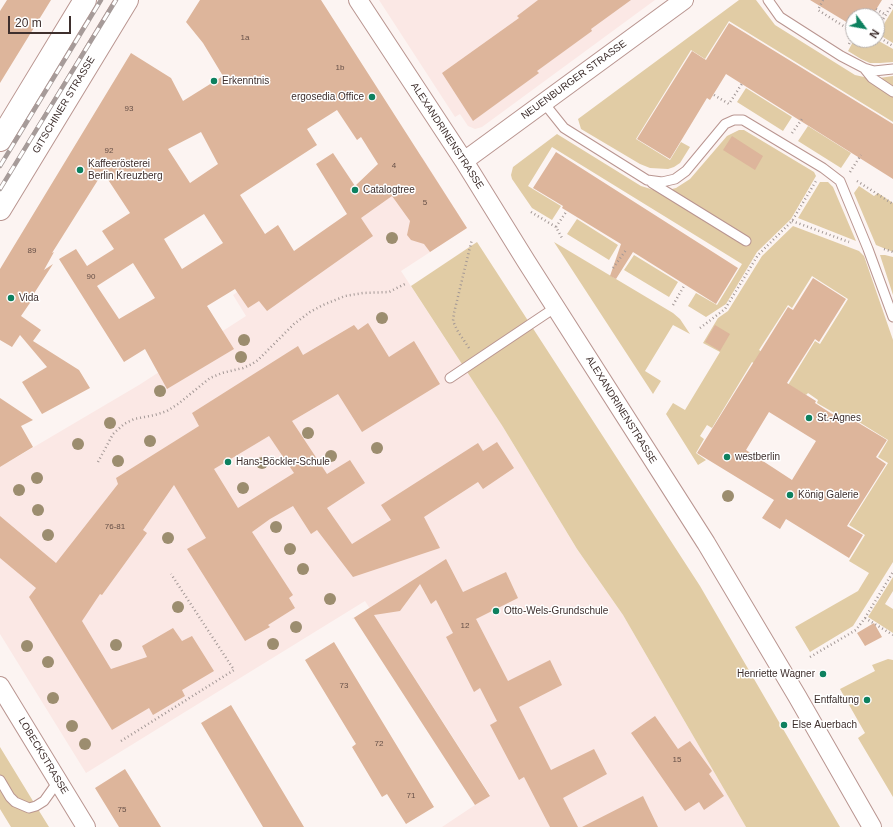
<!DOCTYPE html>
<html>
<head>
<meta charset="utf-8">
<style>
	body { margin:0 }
	#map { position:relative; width:893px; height:827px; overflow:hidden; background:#fcf4f2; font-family:Helvetica,sans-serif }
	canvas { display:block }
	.north { position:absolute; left:845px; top:8px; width:40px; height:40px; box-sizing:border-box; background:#fff; border:1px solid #b2acab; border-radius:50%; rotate:122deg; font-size:11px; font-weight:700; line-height:16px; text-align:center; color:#3e2f2d }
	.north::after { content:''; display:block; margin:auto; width:14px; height:18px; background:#0d815f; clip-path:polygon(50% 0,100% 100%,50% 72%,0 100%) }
	.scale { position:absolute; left:8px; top:16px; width:63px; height:18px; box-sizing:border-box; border:2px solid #3e2f2d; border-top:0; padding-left:5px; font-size:12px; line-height:14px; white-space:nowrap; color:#3e2f2d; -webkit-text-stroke:3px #fff; paint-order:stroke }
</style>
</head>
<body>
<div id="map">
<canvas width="893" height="827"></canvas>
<div class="north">N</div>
<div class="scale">20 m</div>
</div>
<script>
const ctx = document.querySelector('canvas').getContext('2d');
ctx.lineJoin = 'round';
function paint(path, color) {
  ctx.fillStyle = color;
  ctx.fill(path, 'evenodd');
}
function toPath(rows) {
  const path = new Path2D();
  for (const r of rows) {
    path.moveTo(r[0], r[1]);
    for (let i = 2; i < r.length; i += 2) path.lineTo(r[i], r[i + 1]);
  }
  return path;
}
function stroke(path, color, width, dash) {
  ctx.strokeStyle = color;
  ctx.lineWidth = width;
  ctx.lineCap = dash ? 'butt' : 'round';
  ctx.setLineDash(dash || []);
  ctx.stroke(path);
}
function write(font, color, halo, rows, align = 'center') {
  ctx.font = font + ' Helvetica,sans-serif';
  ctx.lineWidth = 3;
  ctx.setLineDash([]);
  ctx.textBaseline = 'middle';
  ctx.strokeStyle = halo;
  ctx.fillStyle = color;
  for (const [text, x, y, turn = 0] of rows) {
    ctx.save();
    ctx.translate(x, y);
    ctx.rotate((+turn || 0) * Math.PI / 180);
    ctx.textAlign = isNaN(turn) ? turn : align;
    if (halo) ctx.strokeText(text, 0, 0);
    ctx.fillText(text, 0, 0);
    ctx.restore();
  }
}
paint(toPath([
	[379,0,655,0,482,127,475,129,468,126,460,114,455,117],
	[422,157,467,228,401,271,503,427,577,549,623,615,746,827,442,827,490,795,365,601,86,773,0,634,0,467,139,385,246,316,233,295,347,214,389,179]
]), '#fbe8e5');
paint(toPath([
	[739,0,756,0,775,25,855,75,873,79,893,76,893,122,729,21,705,59,691,50,636,139,670,160,681,142,690,147,680,163,674,167,668,169,650,168,640,164,581,129,578,119],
	[893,9,893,43,878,34],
	[854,40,877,40,893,49,893,62,880,63,870,63,861,59,848,51],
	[746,88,792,117,783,131,737,102],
	[808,126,851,153,841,168,798,141],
	[739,130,744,130,814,172,816,176,791,219,757,252,726,304,706,317,688,306,696,293,717,305,742,264,552,147,528,186,561,206,552,220,532,208,512,179,511,175,513,167,557,134,641,186,654,190,668,190,676,188,690,179,727,136],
	[820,182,828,182,833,187,856,241,798,218],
	[859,186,874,196,878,193,893,203,893,252,876,245,854,193],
	[577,219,618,245,609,260,567,234],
	[793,226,859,251,864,256,893,340,893,562,853,626,810,652,795,627,858,591,869,573,849,561,865,535,849,525,888,463,878,457,888,440,846,414,843,418,817,403,818,400,808,393,806,395,788,385,815,341,820,344,848,299,812,276,792,308,788,305,759,350,774,360,768,372,752,362,712,428,707,425,700,436,704,439,696,453,706,460,698,465,666,414,673,403,685,410,720,352,703,343,718,318,728,311,762,256],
	[477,242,700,586,840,827,746,827,623,615,577,549,503,427,411,286],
	[554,242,673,313,680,319,690,334,673,325,645,371,661,381,653,394],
	[634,255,678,282,669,297,624,270],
	[880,255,885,255,893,257,893,295],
	[893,577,893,591,885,604,893,609,893,633,868,617],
	[888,659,893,660,893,797,858,738,865,733,840,689,875,671,872,665],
	[0,747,36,806,49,827,11,827,0,809]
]), '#e1cca5');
paint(toPath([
	[7,0,51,0,0,83,0,11],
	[200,0,321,0,467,228,430,252,424,244,411,240,407,235,410,221,392,196,361,218,373,236,267,311,259,301,248,308,235,289,207,306,234,349,167,389,145,349,124,362,59,259,76,249,87,266,114,249,102,231,130,213,103,172,52,253,54,252,44,270,53,264,33,295,34,297,21,316,41,330,33,341,79,370,90,388,42,414,22,382,47,367,20,335,12,347,0,340,0,269,131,53,171,78,183,101,223,76,203,43,186,22],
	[337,110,357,140,361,137,378,164,355,186,333,153,316,164,347,214,294,251,278,225,265,234,240,195,317,145,307,129],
	[201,132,218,164,190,183,168,149],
	[204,214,223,243,182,269,164,239],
	[133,263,155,298,119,319,97,286],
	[538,0,631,0,591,29,592,31,537,71,539,73,473,121,442,73,519,18,517,16],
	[810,0,882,0,872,16,853,16,853,26],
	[729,23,893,124,893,179,726,74,710,100,707,98,670,159,637,139,692,51,706,60],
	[732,136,763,156,755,170,723,150],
	[556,152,738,268,716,304,633,252,616,279,610,276,621,244,562,208,563,206,533,188],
	[813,278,846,299,819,342,815,339,787,383,816,401,815,403,843,421,847,416,887,440,876,457,886,464,847,526,863,535,849,558,786,519,780,529,762,518,774,500,697,453,788,307,793,310],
	[769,412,816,441,792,480,746,450],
	[368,323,389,357,414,341,440,384,362,432,338,394,292,421,327,474,350,460,365,483,327,508,352,544,391,520,381,505,478,443,483,451,497,442,514,468,483,489,478,482,424,517,440,548,353,577,317,530,311,534,293,506,270,519,252,532,293,595,289,598,295,608,268,625,270,627,245,641,187,549,206,538,174,485,143,530,147,533,102,595,100,594,82,621,111,669,147,657,142,646,173,628,182,641,192,636,214,671,182,690,185,696,153,715,149,708,112,730,29,597,36,588,0,558,0,516,56,563,118,484,116,478,199,426,192,413,298,346,303,355,354,325,358,330],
	[269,436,294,473,238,508,214,469],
	[715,325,730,334,720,351,705,342],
	[0,398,33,420,21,426,33,447,0,467],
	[446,559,463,592,506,572,518,598,476,619,508,681,550,660,562,685,519,707,551,770,594,749,607,774,563,798,578,827,550,827,524,777,519,780,490,725,497,721,480,688,474,692,446,637,453,633,436,600,431,604,420,584,400,611,374,615,490,796,475,805,354,618,352,619],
	[874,623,882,637,865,646,857,633],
	[334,642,434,807,406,824,387,794,382,797,352,747,356,744,305,660],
	[231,705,304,827,263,827,201,723],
	[655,716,678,749,690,741,712,771,709,774,724,796,704,810,699,802,685,811,631,733],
	[125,769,161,827,119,827,95,788],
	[643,796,658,827,582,827]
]), '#ddb59b');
const service = toPath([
	[768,0,780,17,841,56,864,68,874,71,893,69],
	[864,68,872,78,893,92],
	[544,103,564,128,647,180,662,182,675,179,686,171,725,124,734,120,743,120,823,168,840,181,868,249,893,317],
	[652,183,746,241],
	[450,378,556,307],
	[0,780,10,797,15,802,29,808,36,806,44,801,59,780]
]);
const minor = toPath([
	[358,0,464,161,526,261,706,543,797,696,872,827],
	[464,161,684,0],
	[0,686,86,827]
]);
const secondary = toPath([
	[0,140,85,0],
	[0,209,127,0]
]);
stroke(service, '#b99590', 11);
stroke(minor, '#b99590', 20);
stroke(secondary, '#b99590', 24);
stroke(toPath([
	[823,0,818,10,853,32],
	[876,9,886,15],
	[877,29,893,3],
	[877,36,893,46],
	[849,44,853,37],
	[714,95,729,104,743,82],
	[792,133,802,119],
	[850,172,861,155],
	[857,181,893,204],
	[531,212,556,227,562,238],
	[792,221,849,242],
	[556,227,566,212],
	[884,249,893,252],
	[613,268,626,250],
	[673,305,684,286],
	[700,328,725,309,758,255,792,221,816,181],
	[469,348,457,330,453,321,454,313,472,239],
	[98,462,113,434,124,424,134,419,155,415,167,411,178,404,210,378,222,373,243,368,252,364,258,360,294,324,310,312,323,305,345,296,363,293,389,292,405,284],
	[865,618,893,635],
	[810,657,856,630,865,618,893,572],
	[121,741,234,670,171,574]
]), '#a29795', 2.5, [1, 3]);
stroke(service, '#fff', 9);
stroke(minor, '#fff', 18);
stroke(secondary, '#fff', 22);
const rail = toPath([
	[0,166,101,0],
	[0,189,116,0]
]);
stroke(rail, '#a69b99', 4.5);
stroke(rail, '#fff', 3, [9]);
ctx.fillStyle = '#9c8d6f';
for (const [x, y] of [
	[392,238],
	[382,318],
	[244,340],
	[241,357],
	[160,391],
	[110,423],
	[308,433],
	[150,441],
	[78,444],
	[377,448],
	[331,456],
	[118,461],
	[262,463],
	[37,478],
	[243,488],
	[19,490],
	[728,496],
	[38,510],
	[276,527],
	[48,535],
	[168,538],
	[290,549],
	[303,569],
	[330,599],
	[178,607],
	[296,627],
	[273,644],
	[116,645],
	[27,646],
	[48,662],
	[53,698],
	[72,726],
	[85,744]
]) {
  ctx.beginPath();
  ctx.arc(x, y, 6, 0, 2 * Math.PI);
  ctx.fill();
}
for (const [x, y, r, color] of [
	[214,81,4,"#0d815f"],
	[372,97,4,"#0d815f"],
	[80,170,4,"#0d815f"],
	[355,190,4,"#0d815f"],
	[11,298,4,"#0d815f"],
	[809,418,4,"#0d815f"],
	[727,457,4,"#0d815f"],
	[228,462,4,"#0d815f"],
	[790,495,4,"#0d815f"],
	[496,611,4,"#0d815f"],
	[823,674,4,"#0d815f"],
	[867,700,4,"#0d815f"],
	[784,725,4,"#0d815f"]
]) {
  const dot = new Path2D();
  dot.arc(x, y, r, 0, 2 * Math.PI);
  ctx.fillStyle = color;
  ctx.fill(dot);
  stroke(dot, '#fff', 1.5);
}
write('8px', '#665048', null, [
	["1a",245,38],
	["1b",340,68],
	["93",129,109],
	["92",109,151],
	["4",394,166],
	["5",425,203],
	["89",32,251],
	["90",91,277],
	["76-81",115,527],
	["12",465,626],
	["73",344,686],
	["72",379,744],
	["15",677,760],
	["71",411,796],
	["75",122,810]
]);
write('10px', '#3e2f2d', '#fff', [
	["NEUENBURGER STRASSE",574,80,-36],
	["GITSCHINER STRASSE",64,105,-59],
	["ALEXANDRINENSTRASSE",447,136,57],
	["ALEXANDRINENSTRASSE",621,410,58],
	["LOBECKSTRASSE",43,756,59]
]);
write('10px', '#3e2f2d', '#fff', [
	["Erkenntnis",222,81],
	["ergosedia Office",364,97,"right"],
	["Kaffeerösterei",88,164],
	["Berlin Kreuzberg",88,176],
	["Catalogtree",363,190],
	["Vida",19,298],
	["St.-Agnes",817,418],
	["westberlin",735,457],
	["Hans-Böckler-Schule",236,462],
	["König Galerie",798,495],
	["Otto-Wels-Grundschule",504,611],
	["Henriette Wagner",815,674,"right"],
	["Entfaltung",859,700,"right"],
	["Else Auerbach",792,725]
], 'left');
</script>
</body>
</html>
